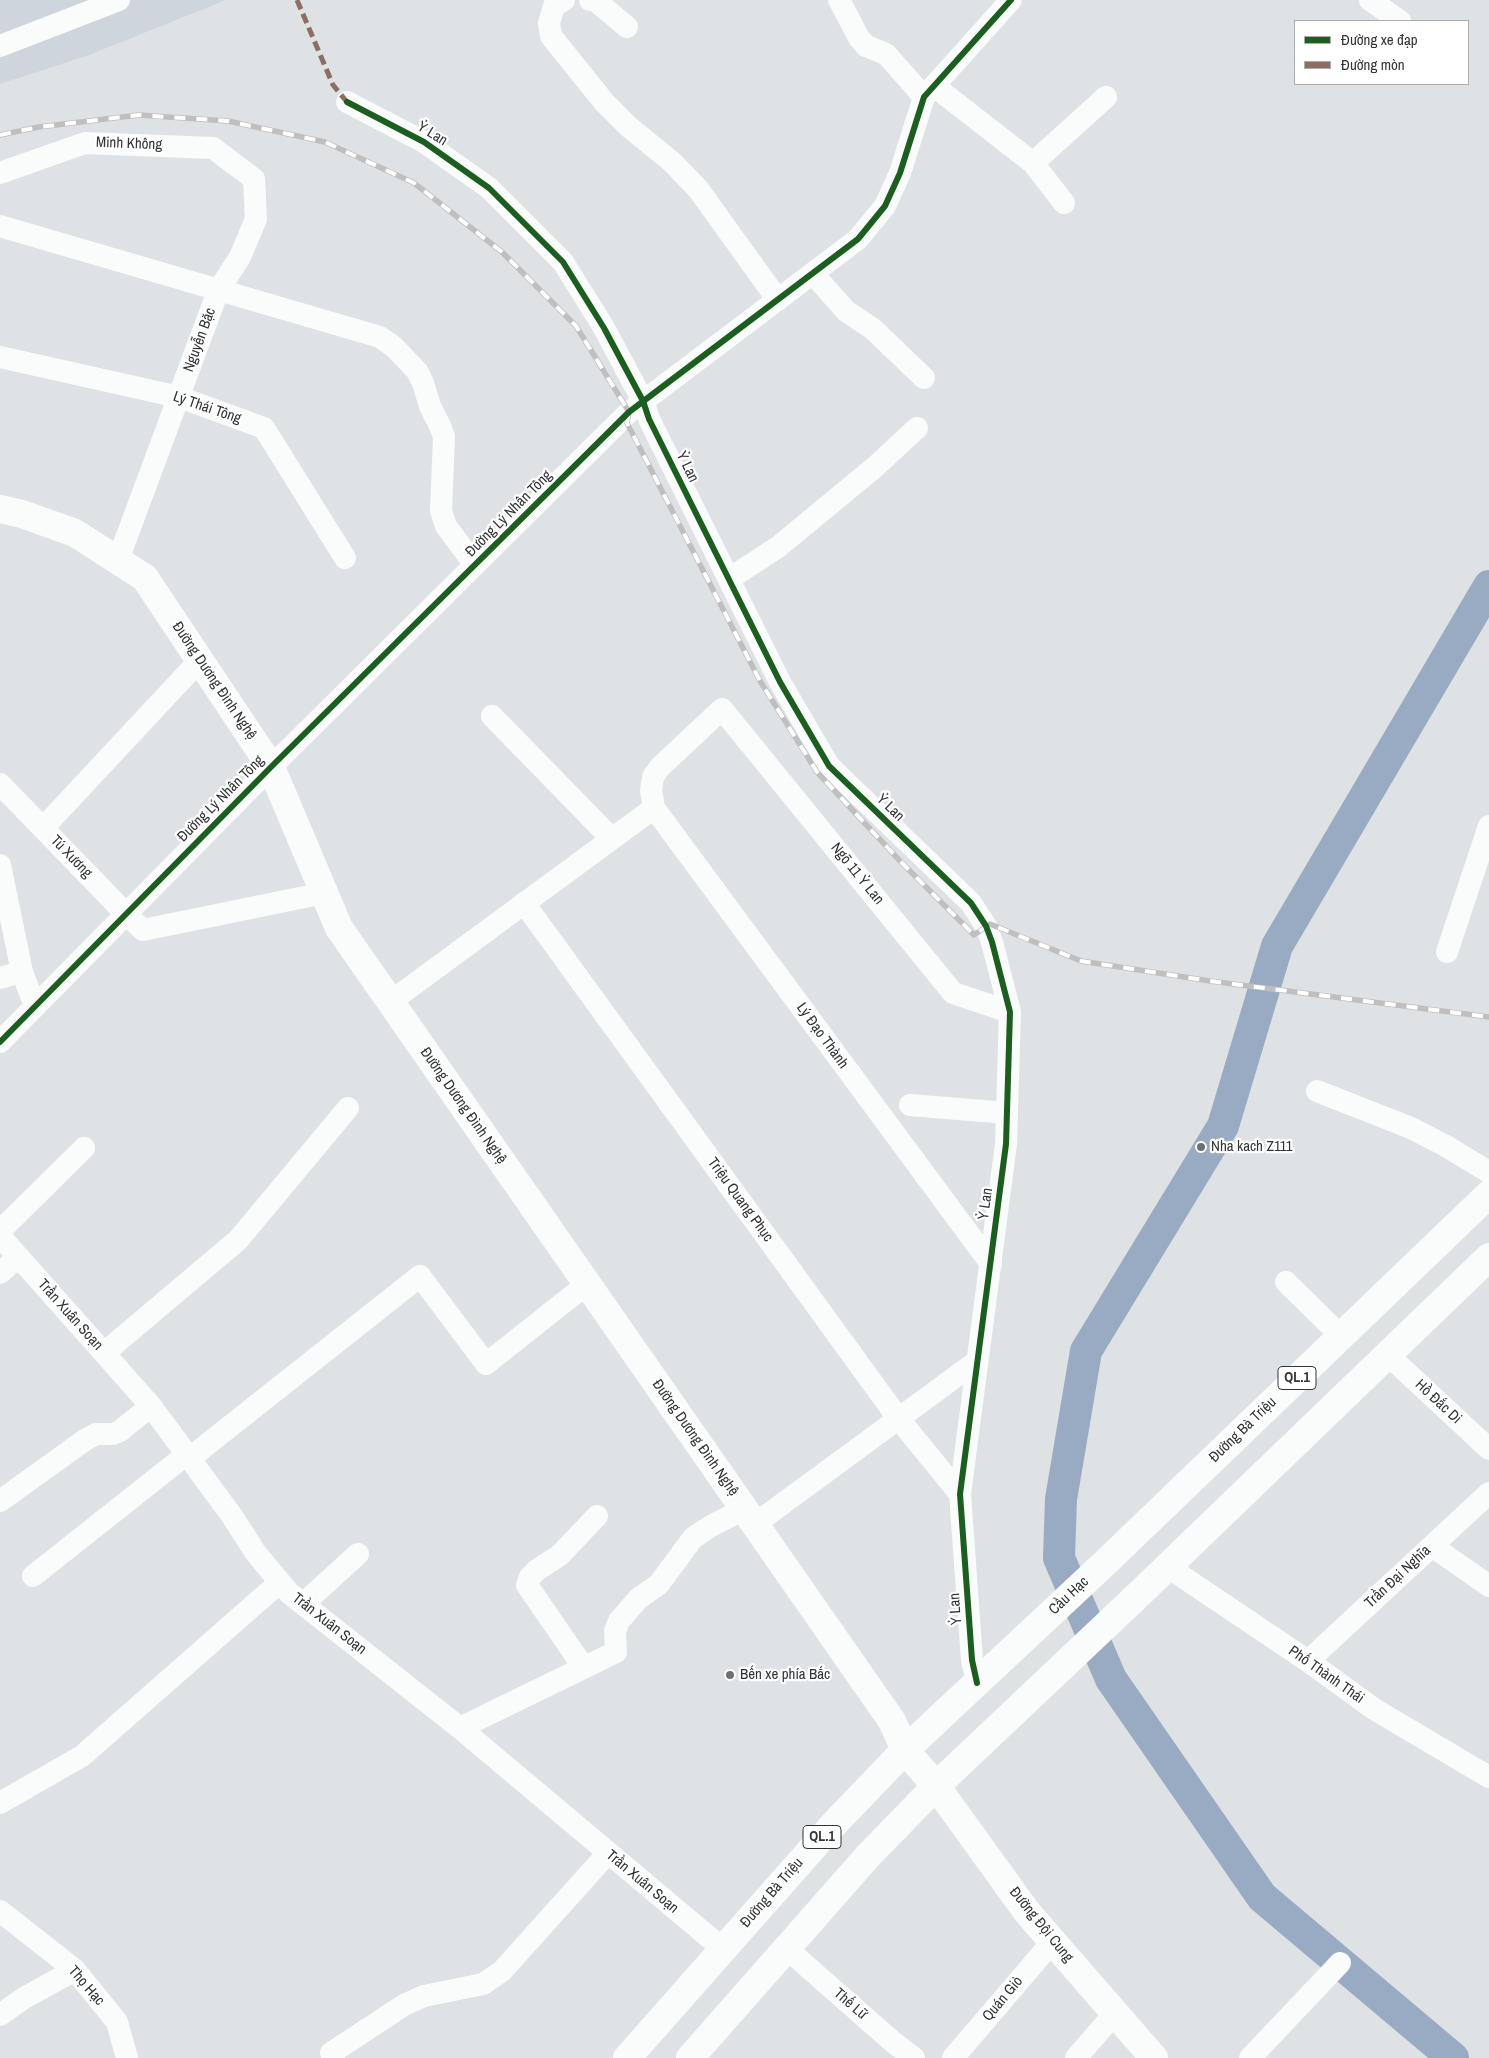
<!DOCTYPE html>
<html>
<head>
<meta charset="utf-8">
<style>
	body { margin:0 }
	#map { position:relative; width:1489px; height:2058px; overflow:hidden; background:#dfe2e5; font-family:"Archivo Narrow",sans-serif }
	canvas { display:block }
	.legend { position:absolute; left:1294px; top:20px; width:175px; height:65px; box-sizing:border-box; background:#fff; border:1px solid #adadae; margin:0; padding:6px 9px; list-style:none; font-size:15px; color:#313335 }
	.legend li { display:flex; align-items:center; gap:10px; height:25px }
	.legend b { width:25px; border:1px solid #adadae }
</style>
</head>
<body>
<div id="map">
<canvas width="1489" height="2058"></canvas>
<ul class="legend">
<li><b style="height:6px;background:#1b5e20"></b>Đường xe đạp</li>
<li><b style="height:6px;background:#8d6e63"></b>Đường mòn</li>
</ul>
</div>
<script>
const ctx = document.querySelector('canvas').getContext('2d');
ctx.lineJoin = 'round';
function paint(path, color) {
  ctx.fillStyle = color;
  ctx.fill(path, 'evenodd');
}
function toPath(rows) {
  const path = new Path2D();
  for (const r of rows) {
    path.moveTo(r[0], r[1]);
    for (let i = 2; i < r.length; i += 2) path.lineTo(r[i], r[i + 1]);
  }
  return path;
}
function stroke(path, color, width, dash) {
  ctx.strokeStyle = color;
  ctx.lineWidth = width;
  ctx.lineCap = dash ? 'butt' : 'round';
  ctx.setLineDash(dash || []);
  ctx.stroke(path);
}
function write(font, color, halo, rows, align = 'center') {
  ctx.font = font + ' "Archivo Narrow",sans-serif';
  ctx.lineWidth = 4.5;
  ctx.setLineDash([]);
  ctx.textBaseline = 'middle';
  ctx.strokeStyle = halo;
  ctx.fillStyle = color;
  for (const [text, x, y, turn = 0] of rows) {
    ctx.save();
    ctx.translate(x, y);
    ctx.rotate((+turn || 0) * Math.PI / 180);
    ctx.textAlign = isNaN(turn) ? turn : align;
    if (halo) ctx.strokeText(text, 0, 0);
    ctx.fillText(text, 0, 0);
    ctx.restore();
  }
}
paint(toPath([
	[0,0,226,0,89,55,0,84]
]), '#ced5dd');
stroke(toPath([
	[1453,2058,1262,1897,1111,1679,1059,1558,1061,1499,1086,1351,1223,1126,1277,946,1489,586]
]), '#98abc2', 32);
stroke(toPath([
	[564,0,554,6,549,23,551,36,604,102,629,127,672,162,698,189,778,300],
	[590,0,596,1,627,27],
	[839,0,859,38,866,46,886,54,924,97],
	[1370,0,1400,21],
	[0,46,119,0],
	[934,86,1033,163,1064,203],
	[347,102,424,142,489,188,563,262,604,328,643,401,649,419,780,682,829,766,971,903,986,926,992,942,1010,1012,1006,1144,960,1494,972,1660,977,1683],
	[1033,163,1106,97],
	[0,173,85,143,213,148,254,179,256,219,240,257,218,291,118,560],
	[0,226,380,337,394,347,417,371,423,383,430,406,441,428,444,437,441,511,446,526,475,565],
	[813,274,846,311,873,329,924,378],
	[0,357,179,397,264,428,345,558],
	[729,579,778,547,875,467,917,428],
	[492,716,612,839],
	[0,784,126,914,143,930,324,893],
	[43,828,200,660],
	[0,865,22,972,35,1006],
	[524,903,898,1418,960,1494],
	[1447,952,1489,826],
	[0,978,22,972],
	[390,1002,654,808],
	[0,1042,271,767,629,412,858,239,885,206,900,173,924,97,1011,0],
	[1317,1091,1411,1128,1446,1146,1489,1172],
	[910,1105,1007,1113],
	[0,1231,84,1148],
	[0,1236,151,1406,232,1516,255,1552,289,1593,460,1728,723,1949],
	[991,1264,654,808,651,790,653,777,660,767,722,709,953,993,1010,1012],
	[0,1273,18,1257],
	[1286,1282,1341,1336],
	[104,1353,238,1240,348,1108],
	[1388,1355,1489,1449],
	[190,1458,420,1276,486,1364,587,1284],
	[0,1501,85,1440,96,1434,113,1434,120,1431,151,1406],
	[755,1524,977,1361],
	[1432,1546,1489,1586],
	[1168,1567,1308,1661,1374,1709,1489,1777],
	[33,1576,187,1454],
	[303,1604,358,1554],
	[1308,1661,1489,1493],
	[584,1668,527,1585,530,1577,537,1570,560,1555,597,1516],
	[460,1728,616,1652,615,1631,619,1621,638,1599,659,1584,693,1538,711,1526,744,1509],
	[0,1803,82,1756,280,1582],
	[0,1911,75,1970,117,2022,127,2058],
	[786,1948,893,2042,914,2058],
	[0,2015,24,1998,75,1970],
	[334,2058,331,2053,404,2005,424,1996,483,1984,502,1971,608,1853],
	[953,2058,1053,1941],
	[1076,2058,1115,2013],
	[1250,2058,1340,1963]
]), '#fafbfb', 22);
stroke(toPath([
	[0,509,22,514,75,533,145,578,271,767,339,928,892,1721,905,1750],
	[936,1786,1027,1912,1154,2058]
]), '#fafbfb', 28);
stroke(toPath([
	[905,1750,936,1786],
	[627,2058,833,1825,905,1750,1106,1562,1489,1194],
	[690,2058,868,1856,936,1786,1136,1597,1489,1257]
]), '#fafbfb', 28);
const rail = toPath([
	[0,135,39,127,139,115,228,121,325,142,414,183,502,252,576,326,629,412,627,423,760,681,817,772,901,862,974,935,990,924,1081,961,1210,981,1489,1017]
]);
stroke(rail, '#bfbfc0', 5.5);
stroke(rail, '#fff', 4, [11]);
stroke(toPath([
	[297,0,333,85,347,102]
]), '#8d6e63', 5, [10, 5]);
stroke(toPath([
	[347,102,424,142,489,188,563,262,604,328,643,401,649,419,780,682,829,766,971,903,986,926,992,942,1010,1012,1006,1144,960,1494,972,1660,977,1683],
	[0,1042,271,767,629,412,858,239,885,206,900,173,924,97,1011,0]
]), '#1b5e20', 6);
for (const [x, y, r, color] of [
	[1201,1147,5,"#6e7073"],
	[730,1675,5,"#6e7073"]
]) {
  const dot = new Path2D();
  dot.arc(x, y, r, 0, 2 * Math.PI);
  ctx.fillStyle = color;
  ctx.fill(dot);
  stroke(dot, '#fff', 2);
}
for (const [x, y, w] of [
	[1297,1378,38],
	[822,1837,38]
]) {
  const box = new Path2D();
  box.roundRect(x - w / 2, y - 11.5, w, 23, 4);
  ctx.fillStyle = '#fff';
  ctx.fill(box);
  stroke(box, '#313335', 1);
}
write('bold 14px', '#313335', null, [
	["QL.1",1297,1378],
	["QL.1",822,1837]
]);
write('15px', '#313335', '#fff', [
	["Ỷ Lan",432,134,32],
	["Minh Không",129,144,2],
	["Nguyễn Bặc",200,340,-70],
	["Lý Thái Tông",207,408,19],
	["Ỷ Lan",687,467,64],
	["Đường Lý Nhân Tông",509,514,-45],
	["Đường Dương Đình Nghệ",214,681,56],
	["Đường Lý Nhân Tông",221,799,-45],
	["Ỷ Lan",890,808,44],
	["Tú Xương",71,857,46],
	["Ngõ 11 Ỷ Lan",857,874,51],
	["Lý Đạo Thành",822,1036,54],
	["Đường Dương Đình Nghệ",463,1106,55],
	["Triệu Quang Phục",740,1200,54],
	["Ỷ Lan",986,1204,-82],
	["Trần Xuân Soạn",70,1315,48],
	["Hồ Đắc Di",1438,1402,43],
	["Đường Bà Triệu",1243,1430,-44],
	["Đường Dương Đình Nghệ",695,1438,55],
	["Trần Đại Nghĩa",1398,1577,-43],
	["Cầu Hạc",1069,1596,-43],
	["Ỷ Lan",956,1609,-94],
	["Trần Xuân Soạn",329,1624,38],
	["Phố Thành Thái",1326,1675,35],
	["Trần Xuân Soạn",642,1882,40],
	["Đường Bà Triệu",772,1893,-49],
	["Đường Đội Cung",1041,1925,51],
	["Thọ Hạc",86,1986,49],
	["Quán Giò",1003,1999,-50],
	["Thế Lữ",850,2004,41]
]);
write('15px', '#313335', '#fff', [
	["Nha kach Z111",1211,1147],
	["Bến xe phía Bắc",740,1675]
], 'left');
</script>
</body>
</html>
